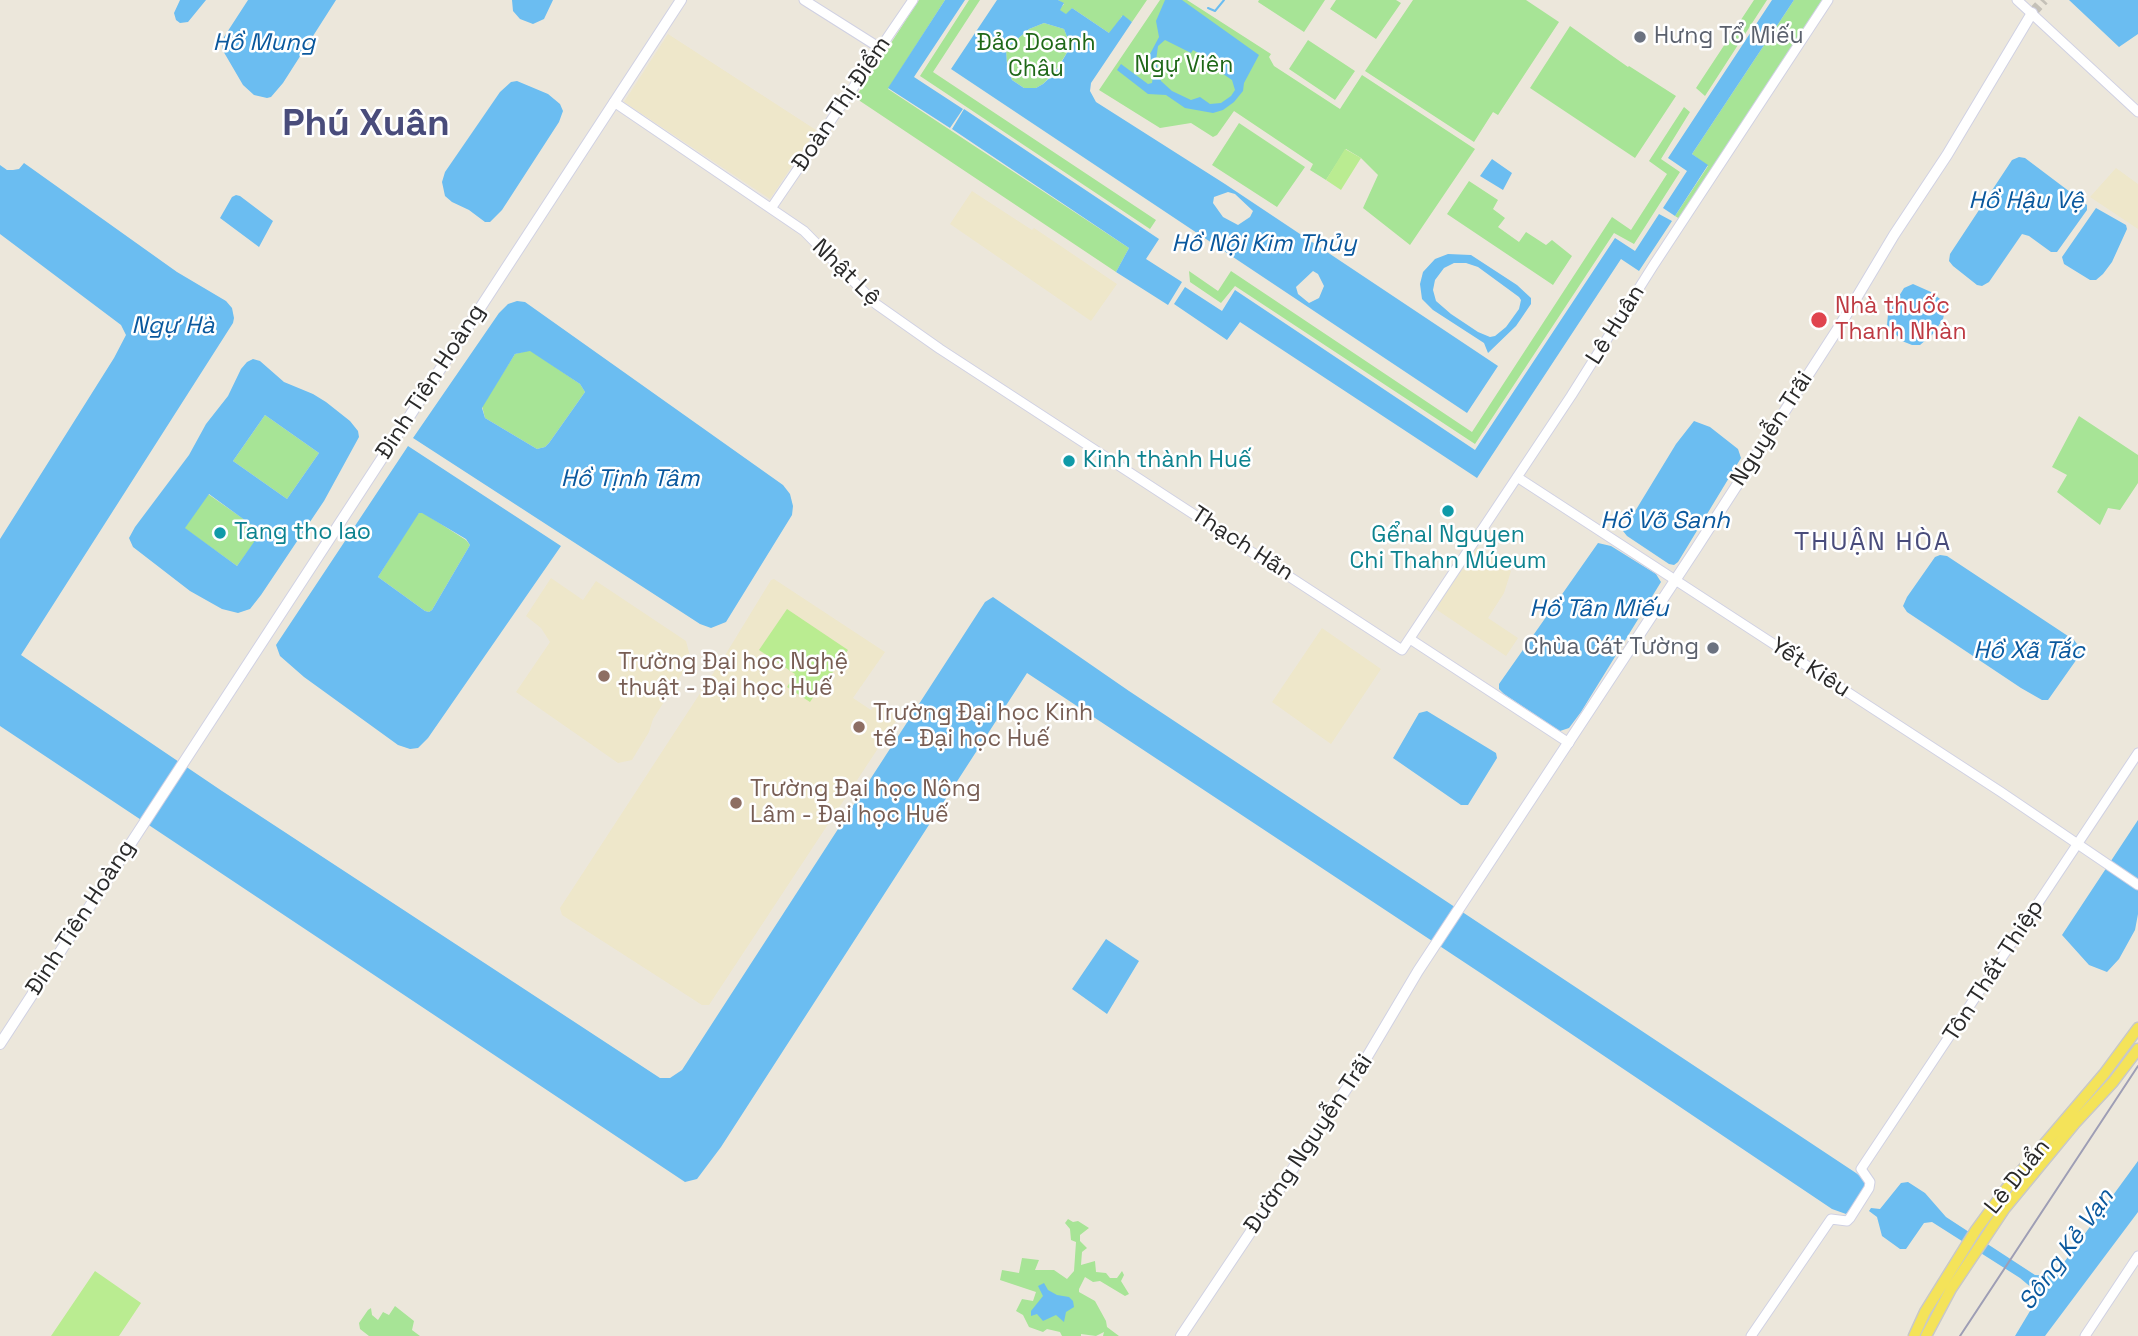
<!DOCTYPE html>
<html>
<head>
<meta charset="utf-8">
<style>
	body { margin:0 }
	canvas { display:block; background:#ece7db }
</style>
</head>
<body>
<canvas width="2138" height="1336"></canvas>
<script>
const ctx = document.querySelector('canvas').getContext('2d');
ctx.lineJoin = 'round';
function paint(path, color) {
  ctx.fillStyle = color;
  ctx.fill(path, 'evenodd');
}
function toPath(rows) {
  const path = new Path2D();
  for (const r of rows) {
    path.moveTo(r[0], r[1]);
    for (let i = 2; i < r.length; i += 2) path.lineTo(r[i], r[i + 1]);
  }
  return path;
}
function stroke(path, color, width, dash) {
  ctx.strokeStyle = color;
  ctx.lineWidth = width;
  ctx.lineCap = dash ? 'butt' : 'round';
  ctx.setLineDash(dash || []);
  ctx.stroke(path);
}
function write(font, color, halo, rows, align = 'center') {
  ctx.font = font + ' "Space Grotesk",sans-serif';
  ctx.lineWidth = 5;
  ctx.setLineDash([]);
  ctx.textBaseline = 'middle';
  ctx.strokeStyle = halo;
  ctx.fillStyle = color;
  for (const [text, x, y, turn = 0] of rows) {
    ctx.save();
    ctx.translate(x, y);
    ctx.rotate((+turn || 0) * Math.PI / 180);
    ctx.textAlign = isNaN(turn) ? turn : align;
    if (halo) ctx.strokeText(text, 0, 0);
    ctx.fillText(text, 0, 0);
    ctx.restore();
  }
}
paint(toPath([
	[668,34,816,130,770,199,624,102],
	[2116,168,2138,184,2138,229,2090,197],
	[972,191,1032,230,1034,228,1117,284,1091,321,950,224],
	[1477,547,1511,571,1504,593,1488,618,1518,638,1506,656,1434,608],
	[551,578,583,600,596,581,686,641,691,660,653,719,649,732,632,760,618,763,516,692,550,642,541,628,526,616],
	[774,579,885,652,853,698,871,710,877,704,898,718,709,1005,702,1005,562,915,560,908,727,652,771,580],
	[1322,628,1381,669,1331,744,1272,702]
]), '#eee7ca');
paint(toPath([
	[919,0,945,0,888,89,1129,248,1116,272,860,101,857,95],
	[969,0,980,0,933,72,1156,220,1150,229,920,76],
	[1058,0,1147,0,1132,22,1122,16,1111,33,1109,33,1072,8,1067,15,1059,10,1064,4],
	[1160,0,1187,0,1271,54,1269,57,1274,66,1340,109,1362,75,1475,149,1410,245,1363,208,1378,175,1361,158,1346,149,1326,180,1310,170,1313,164,1234,111,1217,135,1213,137,1191,123,1160,128,1099,90],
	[1259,0,1325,0,1304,32,1258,2],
	[1336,0,1396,0,1401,3,1376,39,1330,9],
	[1413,0,1526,0,1559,22,1498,115,1493,112,1474,142,1365,71],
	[1754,0,1767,0,1705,96,1696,88],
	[1794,0,1822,0,1683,221,1675,216,1708,166,1692,154],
	[1044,23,1064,29,1069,42,1068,51,1054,73,1043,84,1036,88,1024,88,1012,80,1007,65,1006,49,1029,29],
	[1570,26,1628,67,1629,66,1676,96,1635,158,1530,88],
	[1308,40,1355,71,1335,100,1289,69],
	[1684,107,1690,112,1661,159,1680,172,1634,244,1614,233,1475,444,1235,286,1221,303,1190,282,1189,271,1218,291,1231,271,1472,432,1612,217,1631,230,1667,174,1649,161],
	[1239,123,1305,167,1277,207,1212,165],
	[1469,181,1498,200,1493,209,1505,218,1498,227,1519,242,1526,232,1546,245,1552,240,1572,256,1553,285,1447,214],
	[530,350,580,384,585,392,549,443,545,447,537,449,485,418,482,406,515,354],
	[265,415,319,453,287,499,233,461],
	[2079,416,2138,455,2138,483,2120,510,2108,508,2100,525,2057,492,2067,475,2052,467],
	[208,494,262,532,237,566,184,528],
	[422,512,466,540,470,545,432,610,429,612,425,611,378,577,417,514],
	[1068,1219,1073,1222,1078,1221,1089,1228,1080,1235,1080,1241,1087,1248,1082,1252,1081,1265,1095,1261,1096,1272,1106,1273,1110,1278,1117,1278,1122,1271,1124,1275,1121,1281,1129,1294,1125,1296,1100,1281,1093,1282,1085,1277,1079,1289,1079,1292,1095,1301,1106,1321,1107,1327,1119,1336,1103,1336,1104,1332,1096,1336,1081,1334,1081,1336,1062,1336,1060,1332,1047,1329,1043,1332,1029,1327,1023,1315,1016,1311,1022,1299,1033,1301,1036,1292,1000,1280,1002,1270,1019,1273,1022,1258,1039,1260,1035,1270,1054,1270,1067,1279,1074,1271,1076,1242,1071,1240,1070,1229,1065,1223],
	[395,1306,414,1321,412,1330,420,1336,369,1336,360,1329,359,1323,368,1310,371,1308,372,1315,378,1320,383,1312,389,1315]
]), '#a7e496');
paint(toPath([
	[1345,149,1361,158,1341,190,1326,180],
	[787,609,848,650,820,691,818,690,810,702,787,687,795,674,759,650],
	[95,1271,141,1303,119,1336,51,1336]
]), '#baec91');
paint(toPath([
	[180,0,206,0,188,22,180,23,176,20,174,13],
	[248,0,336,0,283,83,271,97,267,98,254,95,243,85,222,49,224,37],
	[512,0,553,0,544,19,533,24,520,19,513,11],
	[945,0,965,0,914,77,963,109,950,128,888,88],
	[997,0,1058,0,1064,3,1060,10,1066,14,1072,8,1109,33,1123,15,1132,22,1091,83,1090,91,1096,102,1225,184,1498,366,1467,413,951,69],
	[1044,23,1064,29,1069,42,1068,51,1055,73,1043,84,1036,88,1024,88,1012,80,1007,65,1006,49,1029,29],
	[1228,192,1235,194,1253,211,1250,217,1238,225,1223,217,1213,203,1214,197],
	[1313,271,1318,274,1324,286,1319,298,1309,303,1298,294,1296,287],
	[1165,0,1182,0,1259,55,1244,83,1243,91,1234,102,1223,110,1213,113,1185,108,1166,95,1148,94,1117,70,1121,64,1148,84,1152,83,1153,76,1150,54,1159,37,1156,21],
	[1165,40,1191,53,1193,50,1200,54,1198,57,1232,80,1235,90,1231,96,1221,103,1210,104,1200,97,1191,100,1172,91,1161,81,1156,61,1158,46],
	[1772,0,1794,0,1692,154,1708,165,1675,216,1663,208,1687,171,1668,158],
	[2069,0,2138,0,2138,34,2119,47],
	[517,81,548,94,560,104,563,111,559,122,502,210,490,222,485,222,469,210,452,202,445,196,442,182,445,172,500,92,511,82],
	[964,109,1159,239,1146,259,1182,282,1168,305,1116,272,1129,248,952,129],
	[2019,157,2025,158,2082,201,2087,205,2087,210,2057,252,2051,252,2029,236,2022,234,1989,282,1982,286,1977,285,1953,266,1949,261,1950,254,2012,160],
	[1492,159,1512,173,1503,190,1480,176],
	[24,163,177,272,226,301,232,308,234,318,233,323,21,655,222,791,660,1078,670,1078,682,1070,985,602,993,597,1129,691,1856,1173,1867,1182,1866,1188,1846,1214,1832,1209,1482,974,1027,673,721,1147,697,1179,685,1182,0,726,0,539,114,358,126,335,121,325,0,234,0,165,7,170,13,170,19,169],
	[236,195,240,196,273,221,259,247,220,218,232,197],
	[2096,208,2126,225,2127,229,2112,262,2103,274,2096,280,2090,280,2064,264,2062,257],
	[1659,214,1672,221,1639,271,1621,259,1477,478,1240,322,1227,340,1174,304,1185,287,1222,311,1235,290,1475,450,1615,238,1635,251],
	[1448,254,1471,255,1517,285,1531,298,1531,304,1516,326,1488,353,1484,343,1433,310,1422,299,1420,284,1423,272,1435,259],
	[1454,263,1466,263,1478,267,1519,297,1521,300,1519,309,1506,327,1495,336,1490,337,1478,332,1451,314,1436,301,1433,290,1435,280,1444,268],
	[1913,284,1931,292,1944,302,1946,306,1943,319,1933,334,1920,345,1912,345,1902,341,1887,325,1888,314,1904,288],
	[517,301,525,302,783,485,790,494,793,506,792,515,726,622,711,628,700,624,413,438,499,313,508,304],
	[530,351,580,384,585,392,549,443,545,447,537,449,485,418,482,408,515,354],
	[253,359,260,361,284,382,313,394,326,402,350,421,358,431,359,437,324,501,261,595,250,609,238,613,222,609,190,591,133,547,129,538,135,527,189,455,206,424,228,396,241,369,247,362],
	[265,415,319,453,287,499,233,461],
	[209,494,261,532,237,566,185,528],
	[1694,421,1710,427,1738,449,1741,458,1678,562,1674,565,1669,564,1627,536,1623,531,1676,444],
	[408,446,561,546,428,738,418,748,410,749,398,745,304,677,280,656,276,645],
	[419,513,422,513,466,539,470,545,432,610,429,612,425,611,378,577],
	[1598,543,1611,546,1656,574,1661,582,1581,712,1569,728,1560,731,1504,694,1499,689,1499,684],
	[1940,555,1947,556,2074,640,2080,648,2079,656,2048,700,2042,700,2021,688,1907,612,1903,606,1907,597,1935,557],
	[1427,711,1496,753,1497,758,1468,805,1461,805,1393,758,1419,713],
	[2138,820,2138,914,2135,930,2119,959,2107,972,2089,965,2062,935],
	[1106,939,1139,961,1107,1014,1072,989],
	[2138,1161,2138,1212,2045,1336,2015,1336,2036,1301,2033,1289,2020,1278,1932,1222,1924,1223,1906,1249,1900,1249,1882,1236,1877,1217,1869,1211,1871,1208,1880,1209,1901,1183,1908,1182,1925,1193,1946,1217,2035,1275,2054,1276],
	[1044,1283,1048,1290,1057,1295,1069,1297,1073,1301,1074,1307,1066,1312,1064,1322,1056,1315,1043,1321,1037,1314,1031,1316,1031,1311,1043,1296,1038,1286]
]), '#6bbdf1');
stroke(toPath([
	[1208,8,1215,11,1224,0]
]), '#6bbdf1', 2);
stroke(toPath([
	[2032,13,2044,0]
]), '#c5c1b8', 10, [10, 5]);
const tertiary = toPath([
	[804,0,880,48],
	[2017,0,2138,112],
	[614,102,804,231,876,304,940,349,1402,650,1571,396,1653,266,1828,0],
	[772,207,913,0],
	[1517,477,2001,792,2138,885],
	[1410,639,1569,743],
	[1751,1336,1831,1219,1847,1221,1850,1218,1869,1188,1870,1182,1861,1169,2138,753],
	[2085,1336,2138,1256]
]);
const secondary = toPath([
	[0,1044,681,0],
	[1181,1336,1361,1067,1418,971,1697,547,1839,327,1894,235,1947,155,2032,13]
]);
const primary = toPath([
	[1914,1336,1925,1312,1976,1230,2006,1189,2104,1074,2138,1028],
	[1926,1336,1951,1289,2005,1208,2075,1123,2113,1082,2138,1049]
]);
stroke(tertiary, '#d0d1e3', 11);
stroke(secondary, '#d0d1e3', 12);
stroke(primary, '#c8c8c8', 13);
stroke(tertiary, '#fff', 9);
stroke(secondary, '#fff', 10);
stroke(primary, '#f4e359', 10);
stroke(toPath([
	[1960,1336,2138,1066]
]), '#9e9eb5', 2);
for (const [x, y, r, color] of [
	[1640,37,7,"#6b7280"],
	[1819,320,9,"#e0444e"],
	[1069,461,7,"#0f9aa8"],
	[1448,511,7,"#0f9aa8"],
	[220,533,7,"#0f9aa8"],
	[1713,648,7,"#6b7280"],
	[604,676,7,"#8d6e63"],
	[859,727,7,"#8d6e63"],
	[736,803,7,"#8d6e63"]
]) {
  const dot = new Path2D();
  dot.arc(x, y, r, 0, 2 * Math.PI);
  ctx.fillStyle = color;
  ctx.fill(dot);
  stroke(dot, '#fff', 2.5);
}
write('23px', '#5b616d', '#fff', [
	["Hưng Tổ Miếu",1654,37],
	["Chùa Cát Tường",1699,648,"right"]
], 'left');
write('23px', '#1f6818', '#fff', [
	["Đảo Doanh",1036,44],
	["Châu",1036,70],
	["Ngự Viên",1184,66]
]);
write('23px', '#2a2a2a', '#fff', [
	["Đoàn Thị Điểm",842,104,-56],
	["Nhật Lệ",846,273,44],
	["Lê Huân",1616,325,-58],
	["Đinh Tiên Hoàng",431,382,-57],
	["Nguyễn Trãi",1772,429,-57],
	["Thạch Hãn",1242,544,33],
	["Yết Kiêu",1810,668,33],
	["Đinh Tiên Hoàng",81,918,-57],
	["Tôn Thất Thiệp",1994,971,-57],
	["Đường Nguyễn Trãi",1309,1144,-56],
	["Lê Duẩn",2018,1177,-51]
]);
write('23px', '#be3a42', '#fff', [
	["Nhà thuốc",1835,307],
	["Thanh Nhàn",1835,333]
], 'left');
write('23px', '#0d838f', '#fff', [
	["Kinh thành Huế",1083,461],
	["Tang tho lao",234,533],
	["Gểnal Nguyen",1448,536,"center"],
	["Chi Thahn Múeum",1448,562,"center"]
], 'left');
write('23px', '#785e54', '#fff', [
	["Trường Đại học Nghệ",618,663],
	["thuật - Đại học Huế",618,689],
	["Trường Đại học Kinh",873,714],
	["tế - Đại học Huế",873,740],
	["Trường Đại học Nông",750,790],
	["Lâm - Đại học Huế",750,816]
], 'left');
write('italic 24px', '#0a589d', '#fff', [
	["Hồ Mung",264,43],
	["Hồ Hậu Vệ",2026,201],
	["Hồ Nội Kim Thủy",1264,244],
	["Ngự Hà",173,326],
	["Hồ Tịnh Tâm",630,479],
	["Hồ Võ Sanh",1665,521],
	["Hồ Tân Miếu",1599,609],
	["Hồ Xã Tắc",2029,651],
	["Sông Kẻ Vạn",2067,1250,-54]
]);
ctx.letterSpacing = '2px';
write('26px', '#494c7b', '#fff', [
	["THUẬN HÒA",1873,543]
]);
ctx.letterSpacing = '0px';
write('bold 37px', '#494c7b', '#fff', [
	["Phú Xuân",366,125]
]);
</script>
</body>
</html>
